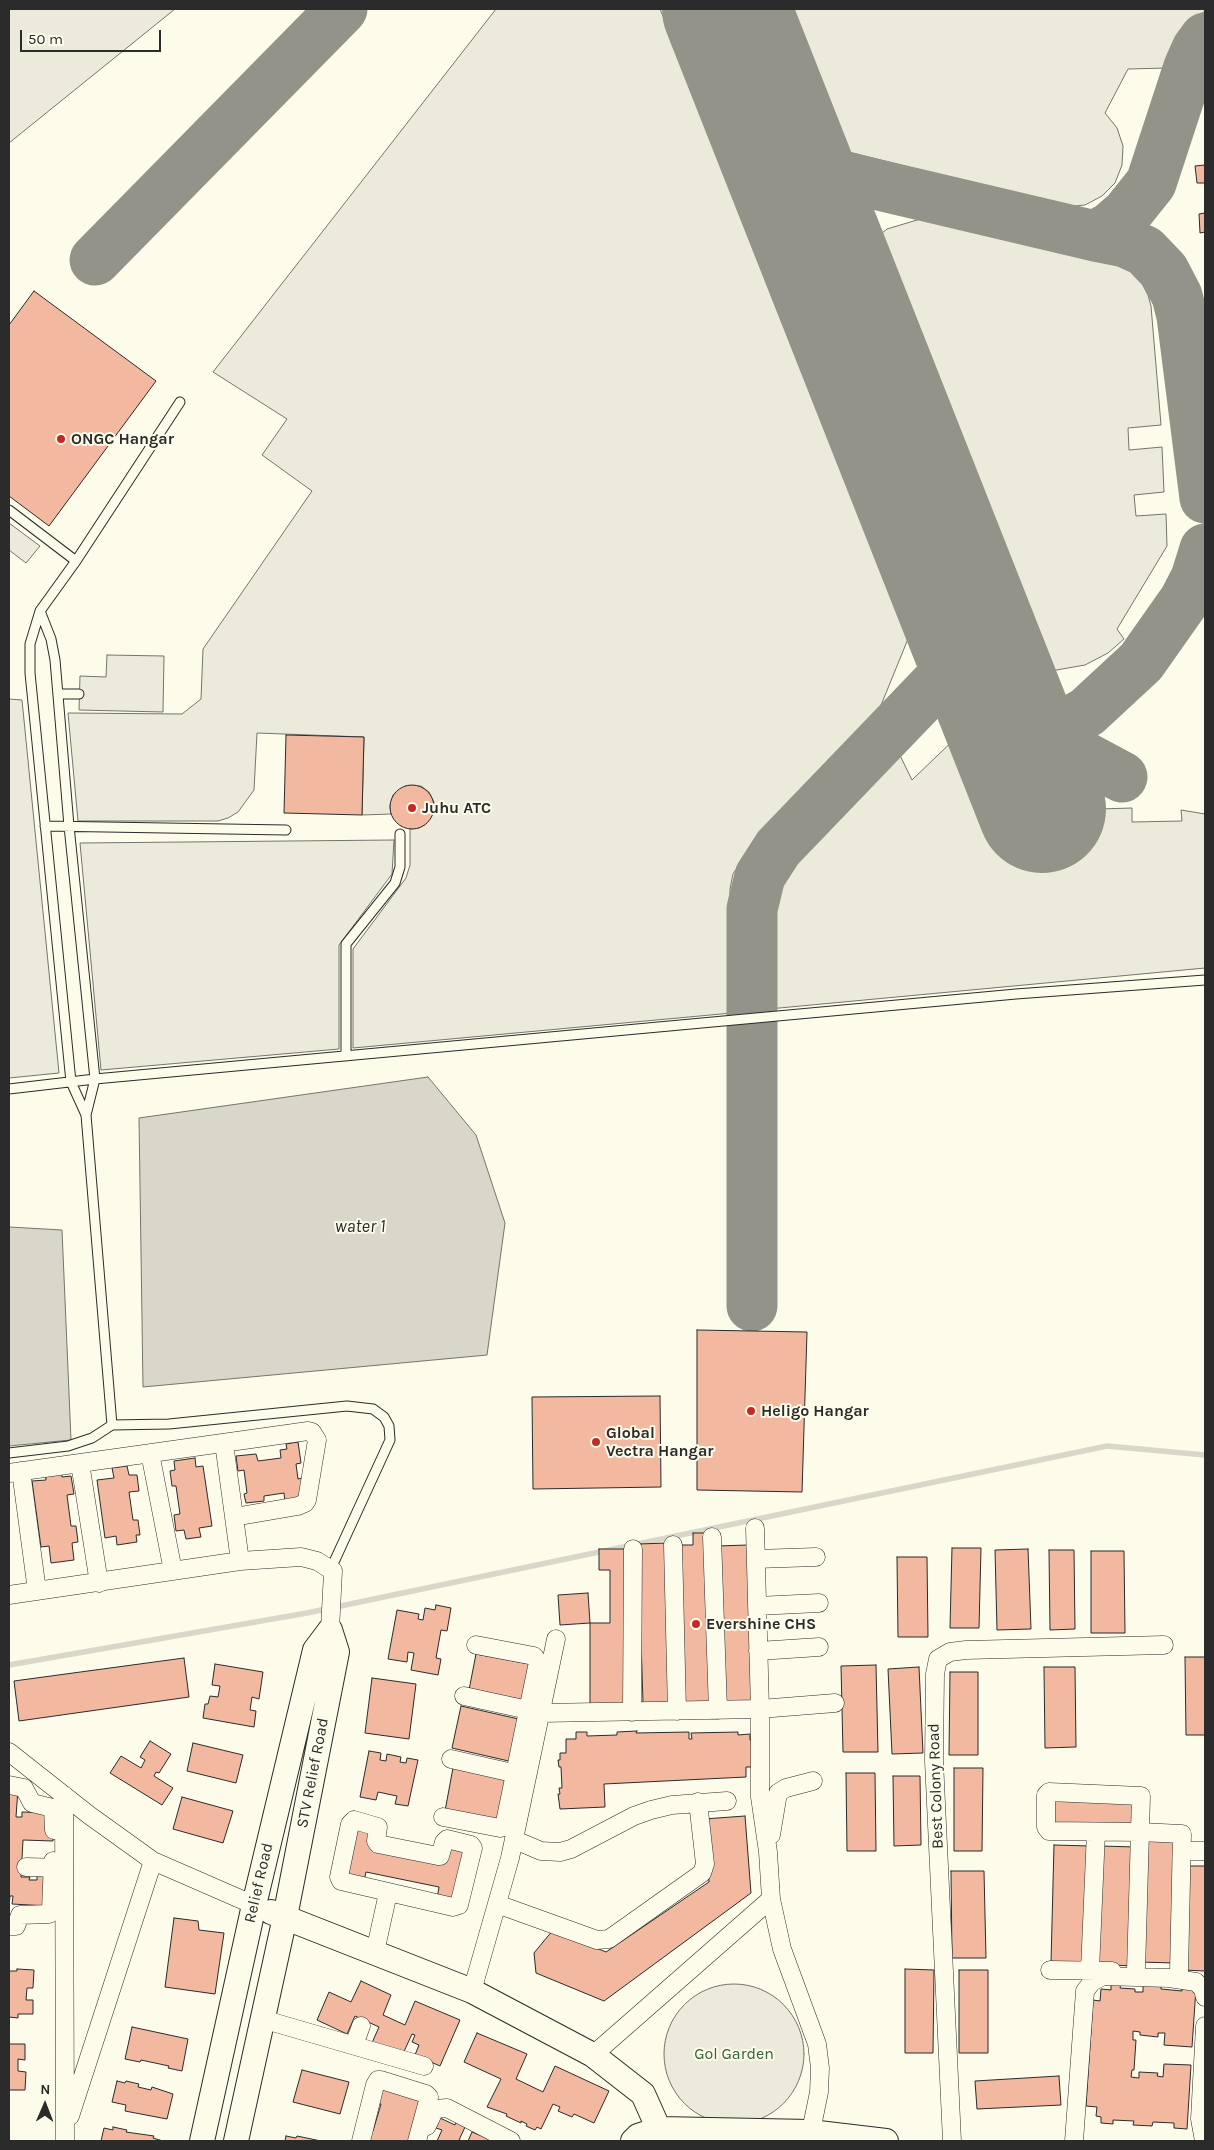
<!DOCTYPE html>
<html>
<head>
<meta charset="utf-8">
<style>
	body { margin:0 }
	#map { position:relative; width:1214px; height:2150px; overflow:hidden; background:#fdfbea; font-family:Karla,sans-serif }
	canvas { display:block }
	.frame { position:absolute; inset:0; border:10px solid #2b2b2b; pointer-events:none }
	.north { position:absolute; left:20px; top:2080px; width:50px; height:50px; -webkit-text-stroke:4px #fdfbea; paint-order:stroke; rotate:1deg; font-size:14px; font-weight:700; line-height:20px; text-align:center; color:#2b2b2b }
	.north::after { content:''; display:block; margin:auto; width:18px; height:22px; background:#2b2b2b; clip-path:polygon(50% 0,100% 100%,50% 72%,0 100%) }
	.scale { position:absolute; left:20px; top:30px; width:141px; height:22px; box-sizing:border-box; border:2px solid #2b2b2b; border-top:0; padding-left:6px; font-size:15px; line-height:18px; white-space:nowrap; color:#2b2b2b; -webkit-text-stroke:4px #fdfbea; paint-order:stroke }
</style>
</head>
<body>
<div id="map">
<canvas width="1214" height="2150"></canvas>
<div class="frame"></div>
<div class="north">N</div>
<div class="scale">50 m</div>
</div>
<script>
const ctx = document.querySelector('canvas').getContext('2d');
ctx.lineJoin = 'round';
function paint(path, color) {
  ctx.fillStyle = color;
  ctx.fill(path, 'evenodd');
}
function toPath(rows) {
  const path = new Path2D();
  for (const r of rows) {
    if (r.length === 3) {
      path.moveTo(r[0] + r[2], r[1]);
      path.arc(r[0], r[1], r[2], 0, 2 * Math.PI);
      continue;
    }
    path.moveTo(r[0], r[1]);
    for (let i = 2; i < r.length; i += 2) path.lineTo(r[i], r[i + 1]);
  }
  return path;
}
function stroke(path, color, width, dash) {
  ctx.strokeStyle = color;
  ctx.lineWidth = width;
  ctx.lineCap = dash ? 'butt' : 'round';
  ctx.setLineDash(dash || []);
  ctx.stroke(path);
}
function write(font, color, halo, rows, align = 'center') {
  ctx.font = font + ' Karla,sans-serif';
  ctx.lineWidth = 4;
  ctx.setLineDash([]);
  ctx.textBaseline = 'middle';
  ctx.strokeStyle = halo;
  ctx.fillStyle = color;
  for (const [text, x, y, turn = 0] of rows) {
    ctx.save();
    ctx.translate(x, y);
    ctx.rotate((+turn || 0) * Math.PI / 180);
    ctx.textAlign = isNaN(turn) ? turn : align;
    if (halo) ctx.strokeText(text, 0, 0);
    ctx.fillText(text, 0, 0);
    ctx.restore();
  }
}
const green = toPath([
	[9,9,175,9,9,143,9,9],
	[496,9,660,9,900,582,906,599,910,619,908,639,877,715,749,850,733,874,730,889,732,1013,353,1048,353,949,406,878,410,865,410,829,419,828,426,824,434,811,434,802,429,792,421,786,405,786,393,795,390,806,391,814,362,815,364,737,257,733,254,790,238,812,228,818,218,821,78,821,68,713,182,714,201,699,203,649,312,491,262,455,287,419,213,372,496,9],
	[769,9,1205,9,1205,11,1190,22,1167,68,1128,69,1105,113,1117,128,1123,146,1122,165,1115,183,1102,196,1085,205,1066,207,849,152,831,137,816,119,805,98,769,9],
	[927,217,1122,264,1135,270,1148,295,1151,306,1161,425,1128,428,1129,450,1162,447,1164,492,1134,495,1136,516,1166,514,1167,546,1117,629,1124,639,1108,653,1085,665,1045,672,1035,670,1029,663,942,424,950,409,940,381,919,372,874,263,872,246,877,237,887,229,927,217],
	[9,699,22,700,59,1073,9,1078,9,699],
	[963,731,1007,841,1080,812,1098,809,1132,808,1132,822,1182,821,1181,810,1205,814,1205,968,758,1010,760,925,764,893,783,855,894,743,912,780,963,731],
	[394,840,392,874,339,945,339,1049,101,1070,80,843,394,840],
	[734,2054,70]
]);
paint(green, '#ecebdb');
stroke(green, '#74746e', 1);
const parking = toPath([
	[9,523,40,546,26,563,9,550,9,523],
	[107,655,164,656,163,712,79,710,80,676,106,677,107,655]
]);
paint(parking, '#eceadb');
stroke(parking, '#74746e', 1);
const water = toPath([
	[428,1077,476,1135,505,1223,487,1355,143,1387,139,1118,428,1077],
	[9,1227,62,1230,71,1440,9,1446,9,1227]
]);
paint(water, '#d8d7c9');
stroke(water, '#74746e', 1);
stroke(toPath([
	[9,1665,307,1613,1107,1446,1205,1455]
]), '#d8d7c9', 5.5);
stroke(toPath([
	[778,140,795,158,815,170,1095,236,1111,227,1127,213,1151,183,1189,67,1197,49,1205,38],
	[1095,236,1125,242,1145,251,1164,271,1177,296,1182,316,1205,498],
	[821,249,832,214,840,199,855,181],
	[95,260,342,9],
	[1019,750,1087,712,1141,662,1184,601,1196,578,1205,549],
	[1019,750,1058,749,1079,754,1122,777],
	[752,1306,752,909,760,876,778,848,976,642]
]), '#94938a', 51);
stroke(toPath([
	[726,9,1042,809]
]), '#94938a', 128);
const building = toPath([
	[1205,165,1205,183,1197,183,1195,166,1205,165],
	[1205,213,1205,232,1200,233,1199,214,1205,213],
	[34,291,156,381,49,526,9,496,9,325,34,291],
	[286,735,364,737,362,815,284,813,286,735],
	[412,807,22],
	[697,1330,807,1332,802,1492,697,1490,697,1330],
	[660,1396,661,1487,533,1489,532,1397,660,1396],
	[298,1442,301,1463,296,1464,298,1479,302,1478,305,1499,285,1502,284,1493,264,1496,264,1501,246,1503,244,1494,247,1493,244,1470,238,1471,236,1456,256,1454,258,1461,281,1458,280,1450,287,1449,286,1444,298,1442],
	[195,1458,196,1467,203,1466,212,1526,199,1528,201,1537,186,1539,184,1530,176,1531,174,1515,180,1514,176,1486,172,1486,170,1471,175,1470,174,1461,195,1458],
	[127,1466,129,1475,137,1475,139,1491,129,1492,133,1520,138,1520,140,1535,136,1535,137,1542,117,1545,116,1536,105,1538,97,1480,114,1478,112,1468,127,1466],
	[61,1467,62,1477,71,1476,74,1494,67,1495,71,1526,76,1526,78,1542,72,1543,74,1560,51,1563,49,1546,41,1547,32,1481,46,1480,45,1469,61,1467],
	[693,1533,708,1533,714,1703,682,1703,678,1545,693,1545,693,1533],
	[669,1543,674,1702,643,1703,638,1544,669,1543],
	[748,1545,752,1705,722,1706,717,1546,748,1545],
	[952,1548,981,1548,979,1628,950,1628,952,1548],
	[599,1549,628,1549,629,1707,590,1707,590,1623,610,1623,610,1570,599,1570,599,1549],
	[1028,1549,1031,1629,997,1630,995,1550,1028,1549],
	[1049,1550,1074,1550,1075,1629,1050,1630,1049,1550],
	[1091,1551,1124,1551,1125,1633,1091,1633,1091,1551],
	[897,1557,927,1557,928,1637,898,1637,897,1557],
	[588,1593,590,1623,560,1625,558,1595,588,1593],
	[436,1605,451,1608,447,1631,441,1630,436,1658,441,1659,438,1675,411,1670,414,1653,408,1652,407,1662,388,1659,397,1610,419,1614,418,1619,423,1620,425,1608,435,1610,436,1605],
	[476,1654,535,1665,528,1701,469,1690,476,1654],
	[1185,1657,1205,1657,1205,1735,1186,1735,1185,1657],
	[184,1658,189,1697,19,1721,14,1681,184,1658],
	[215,1664,263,1672,259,1699,252,1697,250,1710,256,1711,254,1727,203,1718,205,1704,208,1704,210,1696,218,1697,220,1686,212,1685,215,1664],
	[876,1665,878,1752,843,1752,841,1666,876,1665],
	[919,1667,923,1753,892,1754,888,1669,919,1667],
	[1044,1667,1075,1667,1076,1747,1045,1748,1044,1667],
	[950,1672,978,1672,978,1755,949,1755,950,1672],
	[372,1678,416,1684,409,1739,365,1733,372,1678],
	[461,1706,523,1720,513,1762,452,1748,461,1706],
	[637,1731,636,1733,689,1732,689,1739,692,1739,691,1733,738,1732,738,1735,750,1734,750,1740,754,1740,756,1767,746,1767,746,1777,604,1784,605,1807,560,1809,558,1794,560,1794,559,1788,562,1788,561,1767,559,1767,558,1760,560,1760,560,1753,566,1753,566,1739,576,1739,576,1732,587,1732,587,1736,617,1735,617,1732,637,1731],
	[150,1741,171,1754,159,1773,156,1772,154,1776,173,1788,162,1805,110,1773,121,1756,141,1768,145,1760,140,1757,150,1741],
	[193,1743,243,1755,236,1783,187,1771,193,1743],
	[369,1751,381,1753,380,1760,386,1761,387,1754,401,1757,400,1762,406,1763,407,1758,418,1760,408,1806,395,1804,397,1796,378,1792,376,1800,360,1797,369,1751],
	[453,1768,512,1778,504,1821,445,1811,453,1768],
	[954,1768,983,1768,982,1851,954,1851,954,1768],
	[846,1773,875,1773,876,1851,847,1851,846,1773],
	[893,1776,920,1776,921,1845,894,1846,893,1776],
	[9,1788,18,1789,16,1817,22,1817,22,1812,52,1813,53,1841,23,1840,21,1877,30,1877,29,1880,37,1880,37,1876,49,1876,48,1906,12,1904,13,1896,10,1896,9,1907,9,1788],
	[1054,1794,1135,1797,1134,1829,1053,1826,1054,1794],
	[182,1797,233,1811,223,1843,173,1829,182,1797],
	[745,1816,751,1893,604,2001,536,1973,534,1953,553,1930,606,1952,709,1882,704,1819,745,1816],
	[353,1825,375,1829,372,1845,443,1860,447,1843,467,1847,456,1903,437,1899,439,1887,366,1872,364,1881,342,1876,353,1825],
	[1144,1837,1178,1839,1174,1963,1139,1962,1144,1837],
	[1054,1845,1090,1846,1087,1963,1051,1962,1054,1845],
	[1100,1846,1136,1847,1132,1966,1096,1964,1100,1846],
	[1187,1866,1205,1866,1205,1971,1183,1970,1187,1866],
	[951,1871,984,1871,986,1958,952,1958,951,1871],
	[174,1918,198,1921,199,1930,224,1933,215,1994,165,1987,174,1918],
	[17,1969,34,1970,33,1988,27,1988,26,2000,33,2000,33,2014,18,2014,18,2018,9,2017,9,1971,17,1971,17,1969],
	[905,1969,934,1970,933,2053,905,2053,905,1969],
	[959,1970,988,1970,988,2053,959,2053,959,1970],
	[361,1981,391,1995,383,2015,405,2025,415,2001,460,2020,440,2066,415,2055,419,2045,412,2042,415,2035,412,2034,401,2058,371,2045,379,2027,355,2016,347,2034,317,2020,329,1992,351,2002,361,1981],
	[1111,1983,1121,1983,1120,1988,1135,1989,1135,1992,1143,1992,1143,1985,1161,1986,1161,1989,1182,1991,1182,1987,1196,1988,1192,2047,1164,2045,1165,2033,1158,2033,1158,2037,1140,2035,1140,2032,1133,2031,1133,2040,1136,2040,1134,2070,1132,2070,1131,2077,1139,2078,1139,2072,1158,2073,1157,2076,1163,2077,1164,2064,1191,2065,1187,2129,1174,2128,1174,2123,1153,2122,1152,2126,1133,2125,1134,2121,1113,2120,1113,2124,1101,2123,1101,2117,1096,2116,1097,2107,1086,2106,1093,2000,1100,2001,1101,1989,1111,1990,1111,1983],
	[132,2027,188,2039,182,2071,168,2068,169,2066,141,2060,140,2062,125,2059,132,2027],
	[477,2033,527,2054,516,2079,543,2092,555,2066,609,2091,594,2123,574,2114,572,2117,558,2111,560,2107,553,2104,541,2129,537,2127,535,2130,526,2126,527,2124,521,2121,521,2123,506,2116,507,2114,487,2107,501,2079,464,2062,477,2033],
	[9,2044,25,2044,25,2060,18,2059,18,2071,26,2072,25,2090,9,2090,9,2044],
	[302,2070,349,2082,340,2114,293,2102,302,2070],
	[1059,2076,1061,2105,977,2109,975,2081,1059,2076],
	[117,2081,125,2083,126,2081,139,2084,138,2087,151,2090,152,2087,173,2094,167,2119,125,2111,126,2105,112,2102,117,2081],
	[381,2086,427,2099,412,2141,365,2141,368,2130,373,2131,381,2104,376,2103,381,2086],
	[440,2118,455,2125,457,2121,466,2125,459,2140,463,2141,437,2141,442,2130,436,2128,440,2118],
	[113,2127,127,2130,126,2132,154,2136,153,2138,163,2141,101,2141,104,2128,113,2130,113,2127],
	[472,2132,494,2141,468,2141,472,2132],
	[286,2136,296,2138,297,2136,321,2141,285,2141,286,2136]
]);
paint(building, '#f2b8a0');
stroke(building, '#2b2b2b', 1);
const lane = toPath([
	[9,510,76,561,40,611,30,644,30,673,71,1082,86,1115],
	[76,561,180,402],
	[40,611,51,639,55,660,69,826,95,1079,86,1115,112,1425,169,1424,347,1406,373,1409,384,1417,389,1426,390,1440,334,1562,333,1571],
	[58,694,79,694],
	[45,826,286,830],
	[346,1056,346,944,395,883,400,867,400,834],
	[9,1089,95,1079,1016,994,1205,980],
	[9,1453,68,1446,92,1438,112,1425]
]);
const street = toPath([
	[224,1443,240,1561],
	[150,1453,173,1571],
	[80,1463,99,1583],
	[21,1471,37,1591],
	[9,1473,308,1431,312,1432,317,1440,307,1500,305,1503,298,1506,234,1517],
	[712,1537,718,1710],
	[673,1545,677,1711],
	[756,1559,816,1557],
	[9,1595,240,1561,301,1557,317,1561,333,1571,330,1630],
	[757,1606,819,1603],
	[758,1651,819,1647],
	[464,1696,542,1713,760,1709,835,1703],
	[632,1712,633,1549],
	[9,1752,89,1815,153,1861,254,1905],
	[451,1759,526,1776],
	[9,1785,24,1788,32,1803,53,1808,54,1830],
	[1049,1792,1141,1796,1140,1832,1049,1831,1046,1827,1046,1795,1049,1792],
	[64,1795,65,2141],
	[443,1817,500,1828,504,1827,538,1662,534,1656,476,1645],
	[354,1820,378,1827,376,1841,378,1844,438,1856,440,1856,444,1842,447,1839,471,1845,473,1848,459,1905,453,1907,341,1881,339,1877,350,1824,354,1820],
	[771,1835,778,1793,786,1788,813,1781],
	[515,1840,541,1851,560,1852,571,1849,634,1816,651,1810,672,1805,727,1801],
	[1182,1851,1205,1851],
	[26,1867,63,1868],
	[771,1899,782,1949,817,2044,820,2068,819,2092,809,2141],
	[497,1904,597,1940,609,1939,702,1873,705,1864,698,1802],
	[9,1926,16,1926,20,1915,49,1914,51,1910,53,1861],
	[375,1952,388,1893],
	[1050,1970,1112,1971],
	[1090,1970,1096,1832],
	[1136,1971,1140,1832,1182,1834,1179,1972],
	[472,1991,510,1858,556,1639],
	[262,2019,424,2066],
	[354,2045,361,2026],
	[593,2055,771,1899,768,1852,760,1797,760,1709,755,1528],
	[70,2116,153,1861],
	[427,2126,435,2109,447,2108,511,2141],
	[361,2141,375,2085,378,2080,381,2080,426,2094,429,2097,417,2141],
	[952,2141,934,1761,935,1674,938,1659,950,1652,966,1650,1164,1645],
	[1074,2141,1085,1991,1092,1982,1103,1976,1169,1978,1196,1982,1203,1989,1205,1997],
	[1204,2141,1200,2119,1205,2026]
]);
const secondary = toPath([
	[271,1912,472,1991,593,2055,643,2094,664,2141],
	[202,2141,254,1905,315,1650,330,1630],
	[236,2141,285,1917,337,1652,330,1630],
	[633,2141,638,2136,660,2129,810,2132,886,2141]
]);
stroke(lane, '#2b2b2b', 11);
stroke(street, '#2b2b2b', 19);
stroke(secondary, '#2b2b2b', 26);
stroke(lane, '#fdfbea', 9);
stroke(street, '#fdfbea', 18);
stroke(secondary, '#fdfbea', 24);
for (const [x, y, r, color] of [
	[61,439,5,"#c62828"],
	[412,808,5,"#c62828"],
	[751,1411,5,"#c62828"],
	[596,1442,5,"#c62828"],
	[696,1624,5,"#c62828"]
]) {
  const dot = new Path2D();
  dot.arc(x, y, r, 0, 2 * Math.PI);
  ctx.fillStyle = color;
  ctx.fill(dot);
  stroke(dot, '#fdfbea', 2);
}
write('bold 16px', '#2b2b2b', '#fdfbea', [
	["ONGC Hangar",71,439],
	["Juhu ATC",422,808],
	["Heligo Hangar",761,1411],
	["Global",606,1433],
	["Vectra Hangar",606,1451],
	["Evershine CHS",706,1624]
], 'left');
write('16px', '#2b2b2b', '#fdfbea', [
	["STV Relief Road",313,1773,-79],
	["Best Colony Road",936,1786,-92],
	["Relief Road",259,1883,-77]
]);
write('16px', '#34623c', '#fdfbea', [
	["Gol Garden",734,2054]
]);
write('italic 18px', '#2b2b2b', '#fdfbea', [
	["water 1",360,1227]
]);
</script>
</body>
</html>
